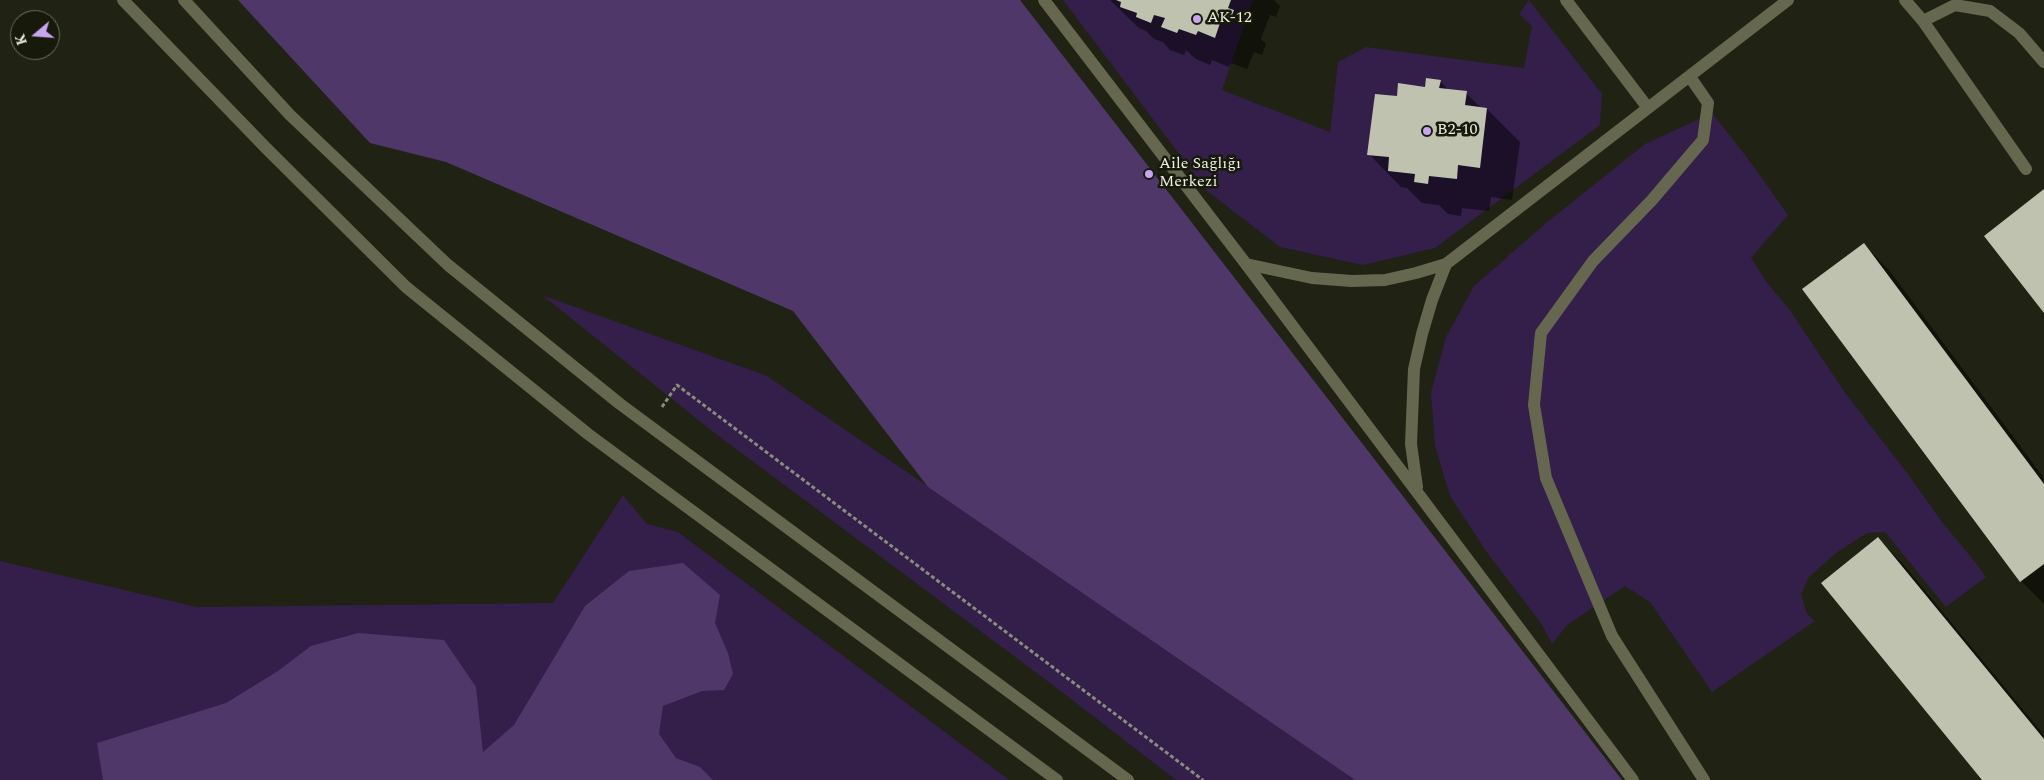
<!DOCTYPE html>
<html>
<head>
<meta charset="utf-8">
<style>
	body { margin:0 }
	#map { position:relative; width:2044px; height:780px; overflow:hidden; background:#202213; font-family:Spectral,serif }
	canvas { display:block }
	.north { position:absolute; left:10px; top:10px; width:50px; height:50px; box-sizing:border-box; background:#17190a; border:1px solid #6d6f62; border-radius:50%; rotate:252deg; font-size:14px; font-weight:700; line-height:20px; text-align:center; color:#eff1e6 }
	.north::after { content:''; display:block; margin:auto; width:18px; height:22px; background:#c7a6ef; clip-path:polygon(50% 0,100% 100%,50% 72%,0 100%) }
</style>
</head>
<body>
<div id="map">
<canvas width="2044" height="780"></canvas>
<div class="north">K</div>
</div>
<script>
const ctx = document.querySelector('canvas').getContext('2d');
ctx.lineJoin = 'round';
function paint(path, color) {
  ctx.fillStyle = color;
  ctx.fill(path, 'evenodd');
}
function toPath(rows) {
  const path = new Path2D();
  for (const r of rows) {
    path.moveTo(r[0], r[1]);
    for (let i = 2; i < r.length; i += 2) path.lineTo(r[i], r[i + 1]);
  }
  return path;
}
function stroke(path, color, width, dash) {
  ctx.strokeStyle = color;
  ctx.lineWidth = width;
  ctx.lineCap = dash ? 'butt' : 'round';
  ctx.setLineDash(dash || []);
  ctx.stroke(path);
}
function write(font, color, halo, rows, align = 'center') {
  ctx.font = font + ' Spectral,serif';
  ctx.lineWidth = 5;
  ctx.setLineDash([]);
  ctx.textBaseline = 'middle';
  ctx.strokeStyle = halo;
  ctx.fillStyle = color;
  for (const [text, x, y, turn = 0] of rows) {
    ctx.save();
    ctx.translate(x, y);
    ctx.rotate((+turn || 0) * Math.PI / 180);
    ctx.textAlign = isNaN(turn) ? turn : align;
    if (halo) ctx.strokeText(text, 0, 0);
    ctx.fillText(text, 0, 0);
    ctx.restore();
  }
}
paint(toPath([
	[1063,0,1253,0,1222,90,1330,132,1338,62,1366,47,1524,68,1532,26,1519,14,1529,0,1602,94,1600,125,1435,248,1363,265,1280,247,1207,191],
	[1712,113,1749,160,1788,215,1751,258,1768,284,1789,309,1846,394,1908,474,1942,522,1976,563,1986,577,1946,607,1885,532,1867,533,1836,553,1809,577,1801,594,1807,614,1815,621,1712,692,1650,602,1625,586,1567,625,1552,644,1541,623,1488,554,1450,496,1435,446,1431,392,1446,337,1474,286,1546,223,1645,144],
	[542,295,767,376,1355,780,1176,780,1054,686,712,431],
	[623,495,647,524,678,532,1009,780,0,780,0,561,197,607,553,603]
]), '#341e4a');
paint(toPath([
	[238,0,1020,0,1622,780,1355,780,928,487,793,311,446,162,370,143],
	[683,563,720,595,715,623,728,653,733,674,724,690,702,691,663,706,659,734,676,758,700,767,713,780,103,780,97,743,226,703,278,671,311,646,358,633,444,640,476,687,483,752,514,725,585,606,629,571]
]), '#4f3769');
paint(toPath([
	[1110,0,1274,0,1280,6,1276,17,1270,15,1261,39,1266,44,1262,55,1254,52,1247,69,1231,63,1229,67,1212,60,1210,65,1196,59,1186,50,1184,55,1170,50,1163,42,1154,39,1146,31,1139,28],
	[1440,81,1449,91,1466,93,1481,108,1487,109,1520,142,1512,200,1491,197,1489,211,1462,208,1461,216,1448,214,1439,205,1422,203,1407,188,1401,187,1369,154,1398,98],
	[1864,245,1889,270,2044,478,2044,604,2021,581],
	[1878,538,1903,564,2044,735,2044,780,1984,780]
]), '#0007');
paint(toPath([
	[1116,0,1231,0,1228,8,1234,10,1229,23,1221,20,1215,38,1198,31,1196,35,1179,29,1177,33,1161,27,1165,18,1154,15,1151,23,1136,17,1137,13,1120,7,1121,2],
	[1426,78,1441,80,1439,88,1467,91,1465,105,1487,108,1480,168,1458,165,1457,179,1429,176,1428,184,1414,182,1415,174,1388,171,1389,157,1367,155,1375,94,1397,96,1398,83,1425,87],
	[2044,189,2044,313,1984,236],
	[1864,243,2044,484,2044,564,2020,582,1802,289],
	[1878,537,2044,739,2044,780,1982,780,1821,583]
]), '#bfc2ae');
stroke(toPath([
	[662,407,677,385,1203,780]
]), '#8a8c7f', 3, [4, 2.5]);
stroke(toPath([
	[123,0,266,148,406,287,588,434,1057,780],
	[184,0,290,115,448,265,620,404,1128,780],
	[1044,0,1246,264,1633,780],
	[1566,0,1648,108],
	[1905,0,1923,21,2026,169],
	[1923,21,1955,5,1990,11,2019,33,2044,62],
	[1690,77,1708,103,1703,140,1652,200,1593,261,1541,333,1534,405,1546,478,1612,636,1704,780],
	[1246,264,1312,278,1352,281,1385,280,1416,273,1446,264,1788,0],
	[1417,487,1411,444,1414,369,1422,334,1432,300,1446,264]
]), '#65684f', 12);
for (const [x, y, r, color] of [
	[1197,19,5,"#c7a6ef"],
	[1427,131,5,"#c7a6ef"],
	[1149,174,5,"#c7a6ef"]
]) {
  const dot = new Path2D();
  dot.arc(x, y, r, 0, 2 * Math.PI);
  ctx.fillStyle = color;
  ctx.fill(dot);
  stroke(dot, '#17190a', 2);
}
write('16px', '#eff1e6', '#17190a', [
	["AK-12",1207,19],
	["B2-10",1437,131],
	["Aile Sağlığı",1159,165],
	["Merkezi",1159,183]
], 'left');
</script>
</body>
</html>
